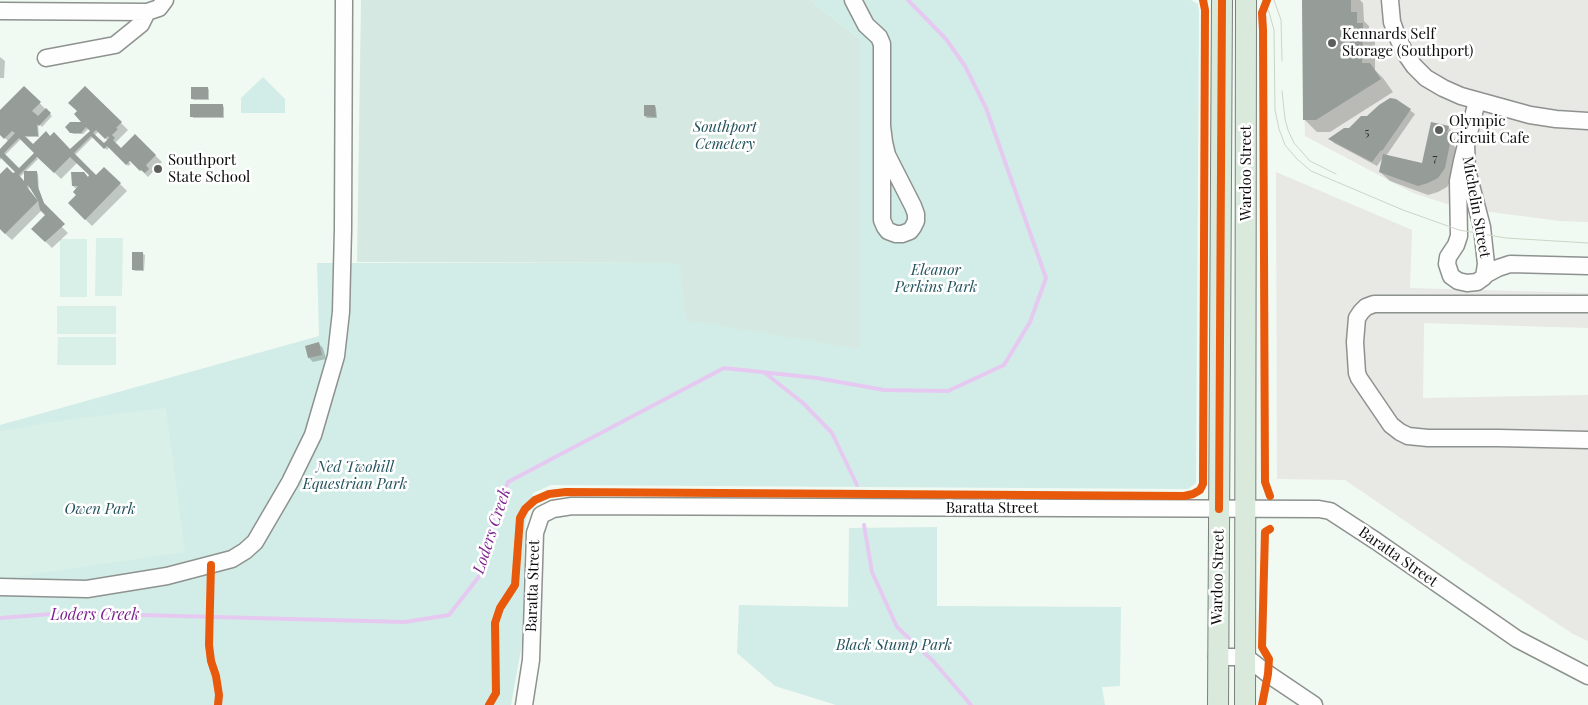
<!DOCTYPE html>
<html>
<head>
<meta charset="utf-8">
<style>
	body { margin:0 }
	canvas { display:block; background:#f0f9f2 }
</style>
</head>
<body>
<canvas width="1588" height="705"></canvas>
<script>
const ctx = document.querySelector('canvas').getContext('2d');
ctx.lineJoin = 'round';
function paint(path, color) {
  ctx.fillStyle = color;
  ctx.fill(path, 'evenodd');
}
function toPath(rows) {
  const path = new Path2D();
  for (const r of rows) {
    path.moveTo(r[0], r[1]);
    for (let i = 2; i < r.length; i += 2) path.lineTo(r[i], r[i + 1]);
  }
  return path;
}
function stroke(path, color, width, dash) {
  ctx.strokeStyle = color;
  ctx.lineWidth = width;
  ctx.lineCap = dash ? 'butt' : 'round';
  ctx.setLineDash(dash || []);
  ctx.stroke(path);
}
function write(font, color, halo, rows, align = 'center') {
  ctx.font = font + ' "Playfair Display",serif';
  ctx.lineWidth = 5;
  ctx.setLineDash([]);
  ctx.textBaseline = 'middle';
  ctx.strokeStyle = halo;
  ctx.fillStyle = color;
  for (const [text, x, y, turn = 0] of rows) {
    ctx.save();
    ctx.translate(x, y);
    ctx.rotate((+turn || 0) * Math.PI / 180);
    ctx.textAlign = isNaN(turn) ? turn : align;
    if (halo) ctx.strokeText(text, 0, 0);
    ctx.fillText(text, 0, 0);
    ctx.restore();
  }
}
paint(toPath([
	[1302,0,1588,0,1588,222,1560,221,1460,208,1413,193,1305,136],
	[1276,172,1412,230,1410,288,1588,293,1588,328,1424,323,1423,398,1588,395,1588,641,1573,634,1465,562,1345,480,1277,479]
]), '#e8e8e4');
paint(toPath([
	[810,0,1191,0,1198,4,1199,12,1196,483,1188,489,551,485,533,493,525,524,522,644,511,705,0,705,0,425,319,336,317,263,679,263,860,39],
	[263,77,285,99,285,113,241,113,241,98],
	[937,527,937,606,1121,607,1120,686,1102,687,1105,705,836,705,775,686,737,653,739,605,848,607,849,528]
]), '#d2ede7');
paint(toPath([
	[361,0,810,0,860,39,860,349,686,320,679,263,357,262]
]), '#d5e9e2');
paint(toPath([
	[96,238,123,238,122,296,95,296],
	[60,239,87,239,87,297,60,297],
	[57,306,116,306,116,334,57,334],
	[58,337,116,337,116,365,57,365],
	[166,408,185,552,0,579,0,431,71,419]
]), '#d9f0e8');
paint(toPath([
	[1303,0,1360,0,1363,3,1364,21,1369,26,1369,32,1375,38,1375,70,1383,78,1393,92,1330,132,1317,132,1304,119],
	[0,57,5,61,4,78,0,78],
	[24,87,52,116,42,127,38,123,39,137,26,137,26,131,22,134,33,146,46,133,50,138,54,134,70,151,91,131,89,128,83,134,73,134,67,127,71,123,84,123,75,114,78,111,70,103,85,87,128,130,115,143,121,150,135,136,162,162,148,177,122,151,120,153,131,164,128,166,109,147,107,150,93,137,75,155,96,177,104,168,127,191,92,226,69,203,78,195,75,192,79,188,75,188,73,186,73,174,83,174,88,178,91,175,78,162,61,179,21,139,5,155,19,170,34,155,38,159,19,178,26,184,25,172,36,172,38,174,39,190,45,206,66,226,60,221,58,223,68,233,52,248,33,229,47,215,42,210,12,240,0,229,0,176,6,171,40,204,33,188,31,186,28,189,14,175,17,172,2,157,0,160,0,151,9,142,0,133,0,111],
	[99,131,108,141,104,145,94,136],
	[208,88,209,90,209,100,194,100,192,99],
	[1396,100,1415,114,1386,156,1423,164,1448,127,1453,132,1452,136,1456,140,1454,146,1459,151,1453,177,1447,187,1438,192,1428,195,1390,181,1380,172,1384,156,1377,166,1334,143,1330,139,1350,129],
	[222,105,224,107,224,118,193,118,192,116],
	[655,106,656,108,657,118,647,118,645,116],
	[143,254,145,255,144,271,135,271,133,269],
	[319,344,323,348,326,359,313,362,309,358]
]), '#0003');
stroke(toPath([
	[765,373,803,403,832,433,857,485],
	[864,525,872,572,897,627,934,662,971,705],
	[0,618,64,613,405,622,449,615,481,574,493,519,508,482,724,368,817,378,884,390,948,391,1004,365,1030,322,1046,278,986,108,965,66,946,39,908,0]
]), '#e6c9f1', 4);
paint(toPath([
	[1302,0,1351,0,1351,12,1357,12,1357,23,1363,23,1362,63,1370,63,1381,79,1316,120,1303,120],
	[24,86,41,102,32,111,38,116,46,108,51,113,39,126,37,124,38,136,25,136,33,144,46,131,50,136,54,132,70,149,90,131,86,127,81,133,70,133,65,127,70,122,81,122,74,114,77,111,68,103,85,86,122,122,116,128,118,129,112,135,115,138,113,140,121,148,135,134,156,155,146,165,149,169,145,173,141,170,140,171,130,161,126,165,107,146,104,149,91,136,74,153,96,175,104,167,121,183,85,220,68,203,76,195,73,192,78,186,72,186,71,172,84,172,88,177,89,175,70,157,54,173,37,157,19,175,24,181,24,171,37,171,38,187,44,203,65,224,45,242,31,229,45,215,40,210,38,201,28,185,27,187,38,201,5,234,0,229,0,174,7,167,13,173,15,172,0,157,0,149,15,133,12,131,4,139,0,135,0,110],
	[96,130,105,139,108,136,109,138,104,143,93,133],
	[19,138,34,153,19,168,4,153],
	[191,87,208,87,208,99,191,99],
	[1390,98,1396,99,1411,109,1382,151,1381,150,1372,162,1328,139,1344,128,1349,128,1361,116,1367,116,1379,105],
	[190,104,223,104,223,117,190,117],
	[644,105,655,105,656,117,644,116],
	[1431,122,1449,126,1447,133,1452,134,1445,168,1438,178,1428,183,1418,186,1379,172,1383,154,1422,163],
	[132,252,143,252,143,270,132,270],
	[319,342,322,355,308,358,305,346]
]), '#969c97');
const minor = toPath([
	[853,0,866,25,879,37,882,44,882,220,885,227,888,231,896,234,902,234,910,231,913,227,916,221,916,214,913,206,887,155,884,142,882,126],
	[1390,0,1392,22,1397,36,1405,53,1414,66,1426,78,1443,88,1461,96,1530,115,1556,119,1588,121],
	[0,11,147,12,159,8,165,0],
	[46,58,115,45,141,24,147,12],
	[1466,144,1467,170,1482,227,1486,264,1484,277,1477,282,1467,283,1458,281,1451,276,1447,264,1448,257,1456,245,1459,236,1458,181,1462,161,1477,101],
	[1485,275,1498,268,1510,264,1588,266],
	[1588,304,1374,304,1366,307,1361,312,1357,318,1355,342,1357,373,1359,378,1391,425,1400,432,1408,436,1428,438,1499,438,1588,440],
	[0,587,87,589,167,576,232,559,245,551,255,542,290,482,313,435,336,356,341,312,343,229,344,0],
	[1217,657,1246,657,1268,674,1314,705],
	[524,705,531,660,535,533,541,515,553,509,572,506,1319,509,1330,511,1376,541,1517,639,1588,676]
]);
const major = toPath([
	[1218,705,1222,0],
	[1245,705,1246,0]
]);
stroke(minor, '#8e928f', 19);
stroke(major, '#7b7f7c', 22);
stroke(minor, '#fdfefd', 16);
stroke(major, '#d9eadc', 20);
stroke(toPath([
	[1263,0,1269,12,1274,30,1275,110,1279,129,1285,145,1297,159,1311,171,1403,210,1459,230,1506,238,1588,243],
	[1274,0,1281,20,1282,61],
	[1282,91,1285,119,1288,130,1294,143,1310,161,1336,174]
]), '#ced4c5', 1);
stroke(toPath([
	[1267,0,1262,13,1263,30,1265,482,1270,496],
	[1219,509,1222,0],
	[211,565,209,645,211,661,216,676,219,695,218,705],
	[489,705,496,693,495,623,500,608,515,585,520,518,525,509,535,500,549,494,566,492,1184,496,1193,494,1200,490,1203,484,1205,10,1203,0],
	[1262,705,1268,674,1269,659,1262,647,1265,532,1270,529]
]), '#e8590c', 8);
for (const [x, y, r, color] of [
	[1332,43,5,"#5b5e5c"],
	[1439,130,5,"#5b5e5c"],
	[158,169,5,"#5b5e5c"]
]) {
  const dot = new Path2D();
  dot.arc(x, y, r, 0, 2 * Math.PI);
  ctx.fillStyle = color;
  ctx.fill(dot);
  stroke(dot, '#fff', 2);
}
write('12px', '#2e2f2e', null, [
	["5",1367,132],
	["7",1435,158]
]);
write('15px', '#0b0b0b', '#fff', [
	["Kennards Self",1342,34],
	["Storage (Southport)",1342,51],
	["Olympic",1449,121],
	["Circuit Cafe",1449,138],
	["Southport",168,160],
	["State School",168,177]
], 'left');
write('italic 15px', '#23525c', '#fff', [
	["Southport",725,127],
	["Cemetery",725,144],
	["Eleanor",936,270],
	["Perkins Park",936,287],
	["Ned Twohill",355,467],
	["Equestrian Park",355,484],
	["Owen Park",100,509],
	["Black Stump Park",894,645]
]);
write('15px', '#0b0b0b', '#fff', [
	["Wardoo Street",1246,173,-90],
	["Michelin Street",1476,207,80],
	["Baratta Street",992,508],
	["Baratta Street",1398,557,35],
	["Wardoo Street",1218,577,-89],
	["Baratta Street",533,586,-88]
]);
write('italic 16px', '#7d2190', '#fff', [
	["Loders Creek",492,531,-72],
	["Loders Creek",95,615]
]);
</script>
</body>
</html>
